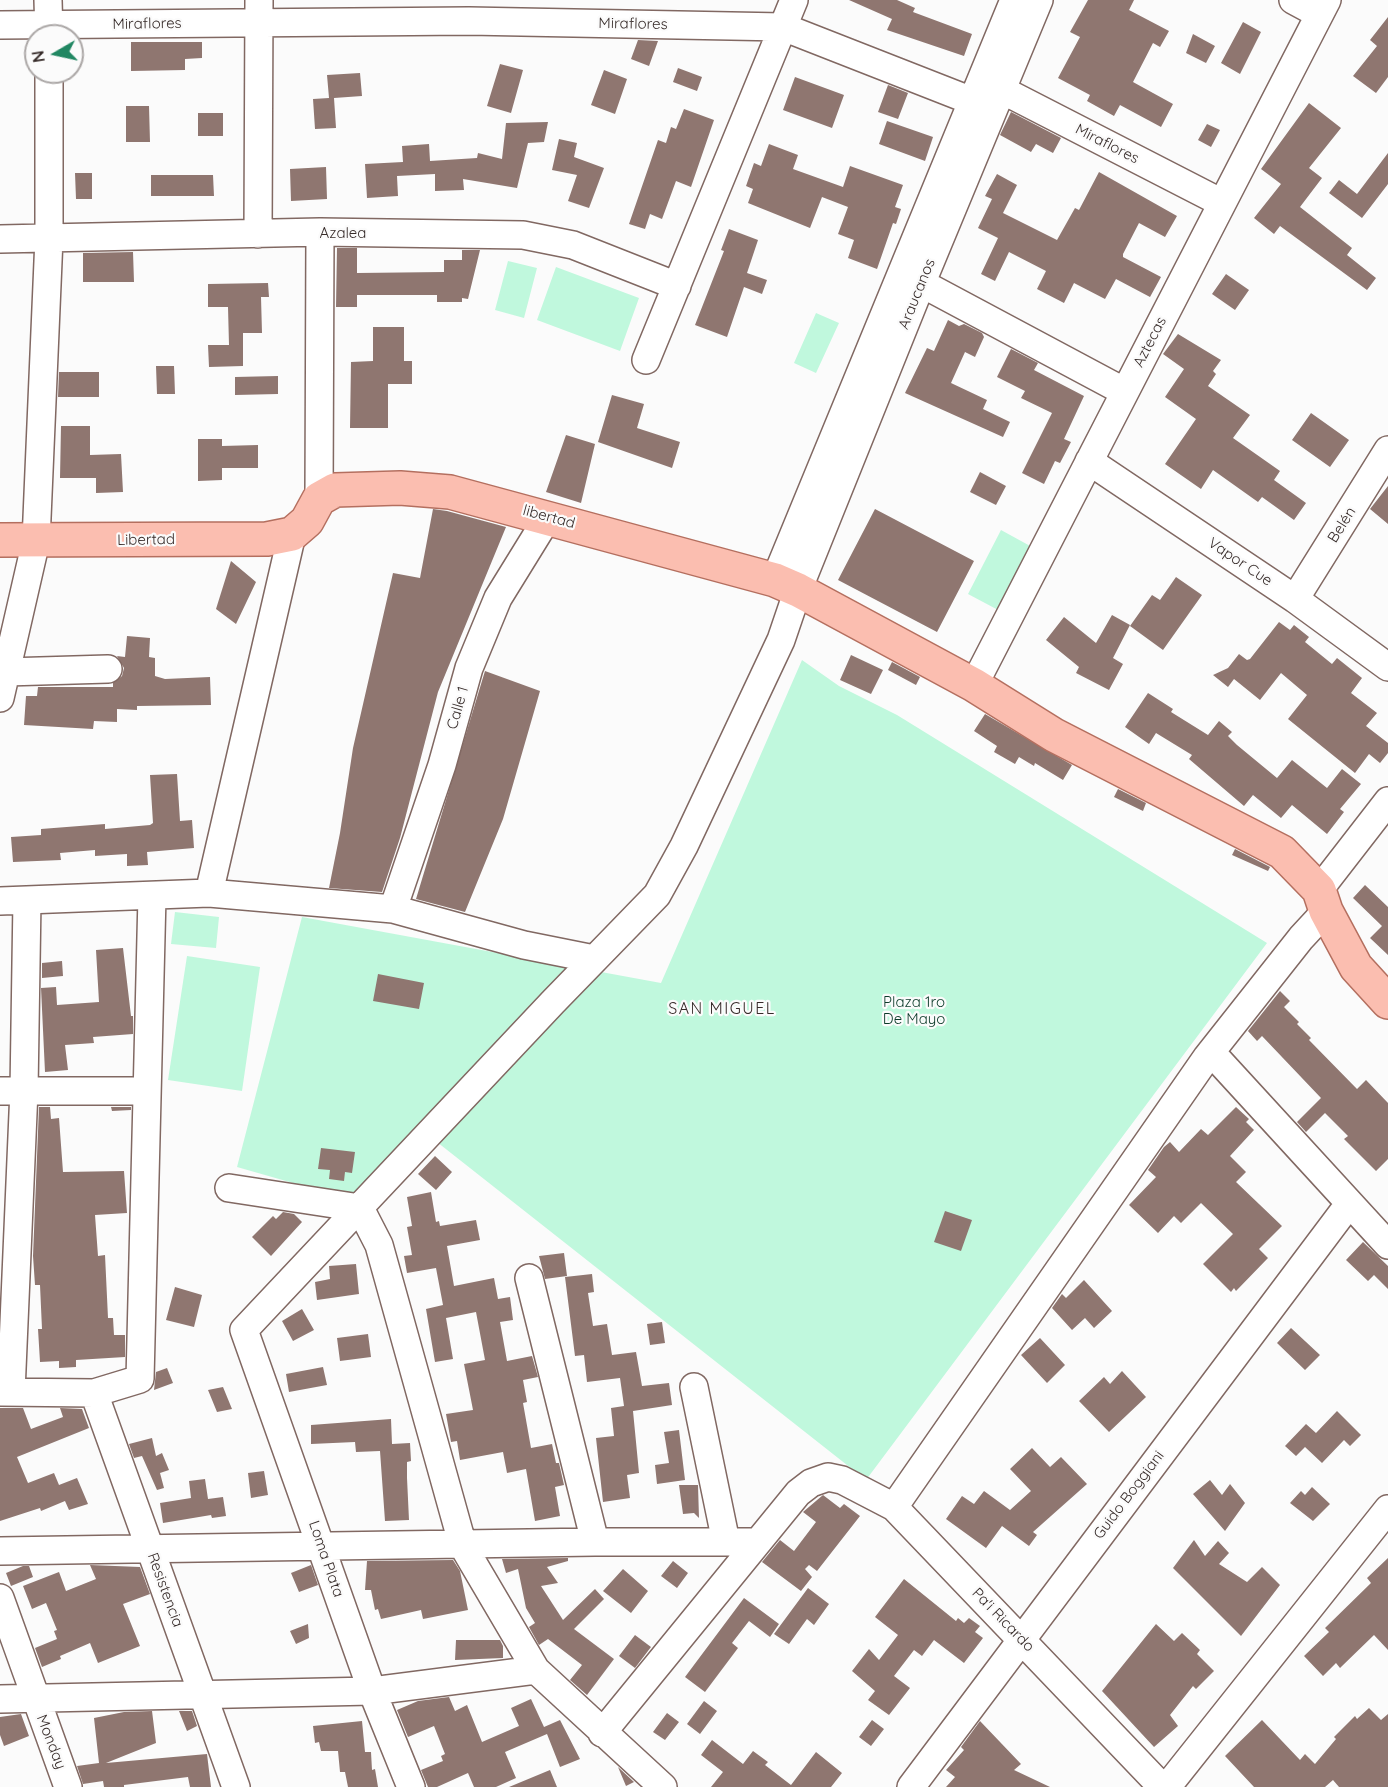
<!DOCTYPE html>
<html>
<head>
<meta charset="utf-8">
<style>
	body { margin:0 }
	#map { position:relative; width:1388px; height:1787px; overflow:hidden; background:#fbfbfb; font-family:Quicksand,sans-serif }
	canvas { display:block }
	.north { position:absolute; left:24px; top:24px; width:60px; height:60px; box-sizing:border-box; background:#fbfbfb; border:2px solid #aca8a7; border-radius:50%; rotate:261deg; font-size:16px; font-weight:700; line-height:24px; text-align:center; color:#362b29 }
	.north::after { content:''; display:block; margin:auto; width:21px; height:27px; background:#218762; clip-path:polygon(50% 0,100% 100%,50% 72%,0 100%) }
</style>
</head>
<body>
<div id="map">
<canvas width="1388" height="1787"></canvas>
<div class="north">N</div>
</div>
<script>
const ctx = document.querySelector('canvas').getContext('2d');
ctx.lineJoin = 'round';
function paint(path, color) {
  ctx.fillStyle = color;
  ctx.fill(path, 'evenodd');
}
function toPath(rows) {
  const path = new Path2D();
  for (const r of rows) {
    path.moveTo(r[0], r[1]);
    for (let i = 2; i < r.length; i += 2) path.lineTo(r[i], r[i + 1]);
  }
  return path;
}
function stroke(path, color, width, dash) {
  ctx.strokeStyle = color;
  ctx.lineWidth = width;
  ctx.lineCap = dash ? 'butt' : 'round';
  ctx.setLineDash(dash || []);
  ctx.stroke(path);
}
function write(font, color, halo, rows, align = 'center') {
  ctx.font = font + ' Quicksand,sans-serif';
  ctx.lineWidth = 4.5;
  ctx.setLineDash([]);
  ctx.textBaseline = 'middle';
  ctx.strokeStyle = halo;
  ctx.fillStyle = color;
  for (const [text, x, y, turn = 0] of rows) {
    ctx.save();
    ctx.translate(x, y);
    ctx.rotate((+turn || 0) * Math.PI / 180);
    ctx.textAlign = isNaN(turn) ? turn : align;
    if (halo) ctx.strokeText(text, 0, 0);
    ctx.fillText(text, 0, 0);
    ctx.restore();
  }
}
paint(toPath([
	[508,261,537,268,524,318,495,310],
	[556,267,639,298,620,351,537,320],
	[816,313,839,323,816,373,794,363],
	[1001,530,1032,547,1000,611,968,594],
	[802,660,839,686,897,715,1267,943,866,1480,423,1131,349,1199,237,1167,302,917,661,983],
	[175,912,219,917,216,948,171,944],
	[187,956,260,967,242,1091,168,1080]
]), '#c0f8dd');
paint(toPath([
	[849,0,897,0,915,8,913,12,972,34,964,56,887,30,892,19],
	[1088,0,1134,0,1129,10,1169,31,1160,47,1153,43,1133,82,1173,104,1161,127,1120,105,1114,116,1087,101,1090,95,1058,78,1080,37,1070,32],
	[1388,17,1388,77,1376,93,1353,76,1377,46,1370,40],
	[1243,22,1261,32,1240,74,1221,63],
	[1193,34,1215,46,1206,63,1186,53],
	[638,40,658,41,649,66,631,59],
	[131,42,202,42,202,58,185,59,185,70,131,71],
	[500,64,523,70,511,113,487,106],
	[678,68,702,77,697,91,673,82],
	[604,70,627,79,615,114,591,105],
	[360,73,362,96,334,98,336,128,315,129,313,99,329,98,327,75],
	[795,77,844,95,832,128,783,110],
	[888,85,908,93,898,119,878,112],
	[1309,103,1341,128,1309,168,1322,178,1300,207,1352,248,1347,255,1376,278,1367,290,1280,226,1274,234,1254,218,1281,184,1261,169],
	[126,106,149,106,150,142,126,142],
	[684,109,714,120,691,187,676,181,662,219,650,214,645,229,629,224,658,140,666,143,671,127,676,129],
	[1011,112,1061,138,1053,153,1036,144,1031,152,1000,135],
	[198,113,223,113,223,136,198,136],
	[887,121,933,137,925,161,879,144],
	[548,122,544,142,528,143,517,188,463,179,464,190,435,191,435,174,397,176,398,196,367,198,365,164,403,162,402,146,429,144,430,161,477,158,478,153,502,159,506,123],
	[1207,124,1220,130,1211,147,1198,140],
	[559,139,577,143,574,157,604,168,589,208,568,201,577,175,552,170],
	[769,144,798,155,793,169,843,187,850,166,903,185,895,207,901,209,896,224,893,223,877,269,848,258,854,240,838,234,848,207,822,197,810,228,748,203,753,189,746,186,754,163,761,166],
	[1388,153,1388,184,1362,218,1329,193,1339,180,1357,194],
	[326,167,327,199,291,201,290,169],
	[1099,172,1177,216,1165,237,1139,223,1123,254,1123,257,1161,277,1150,297,1116,279,1105,299,1074,283,1064,303,1037,289,1046,271,1009,252,995,281,981,274,998,238,978,228,992,199,985,196,997,174,1017,185,1003,213,1057,240,1075,208,1079,210],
	[75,173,92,173,92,199,76,199],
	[151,175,213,175,214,196,151,196],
	[729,229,758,240,747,273,767,280,762,294,744,287,727,337,695,325,724,251,721,250],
	[337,248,357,248,357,273,444,272,444,260,462,260,462,250,480,250,468,299,462,298,462,302,437,302,437,295,357,295,357,307,336,307],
	[133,252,134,282,83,282,83,253],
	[1226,274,1249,290,1235,310,1212,294],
	[268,283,269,297,261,297,262,333,243,333,243,366,209,367,208,345,229,345,228,307,208,307,208,284],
	[948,320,959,326,964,324,982,333,984,337,975,357,965,352,951,383,987,400,983,409,1010,422,1003,437,905,393,927,348,934,351],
	[373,327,404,327,404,361,412,361,412,384,388,384,388,428,350,428,351,362,373,361],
	[1178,334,1221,360,1213,371,1216,374,1208,386,1250,415,1233,438,1280,471,1274,480,1306,503,1294,520,1262,497,1258,502,1213,470,1201,489,1165,464,1196,419,1165,397,1184,369,1163,354],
	[1011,349,1038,363,1034,370,1084,396,1064,439,1071,442,1060,463,1055,461,1044,484,1022,473,1052,413,1021,398,1025,391,997,377],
	[156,366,174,366,175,394,157,394],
	[59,372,99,372,99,397,58,397],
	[278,376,278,394,235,395,235,377],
	[612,395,644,404,637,428,680,442,672,468,598,442],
	[1311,413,1349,440,1330,467,1292,440],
	[61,426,90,426,90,455,121,454,123,492,96,493,96,478,60,478],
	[566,435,595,444,581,503,546,492],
	[198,439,222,439,222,446,258,445,258,468,222,468,222,480,198,481],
	[980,472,1006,486,996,505,970,492],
	[1388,486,1388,524,1370,509],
	[433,509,447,511,506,527,438,692,400,838,382,892,329,888,340,833,353,748,393,573,420,578],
	[875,509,974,561,937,632,838,580],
	[231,561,256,582,236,624,216,609],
	[1176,577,1202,595,1163,650,1130,626,1152,595,1160,600],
	[1112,615,1130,625,1113,658,1123,664,1109,690,1076,673,1079,667,1046,640,1064,617,1096,643],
	[1279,622,1290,630,1294,625,1309,637,1305,642,1332,664,1337,658,1362,678,1351,693,1377,713,1366,726,1388,743,1388,753,1380,763,1369,754,1355,773,1288,719,1307,695,1281,673,1260,700,1234,679,1228,687,1213,675,1228,668,1239,654,1247,660,1250,659],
	[127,636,150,638,149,657,155,658,155,676,165,679,210,677,211,705,137,706,137,710,117,709,117,722,94,721,93,729,24,725,26,696,37,696,38,687,113,687,113,683,122,676,124,668,117,656,125,657],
	[851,655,883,670,871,694,840,680],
	[892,662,920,677,916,685,888,670],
	[485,671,540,691,503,819,465,912,416,899],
	[1148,693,1173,709,1171,712,1208,735,1219,721,1232,732,1228,736,1237,745,1277,778,1292,760,1327,788,1342,769,1361,784,1340,809,1344,812,1327,834,1292,805,1281,818,1253,795,1244,806,1189,759,1192,755,1156,733,1149,744,1125,727],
	[985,714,1072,765,1063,780,1035,763,1034,766,1019,757,1015,764,994,752,997,746,974,731],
	[177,774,180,821,192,820,194,848,147,852,148,865,127,866,127,854,95,856,95,850,60,853,61,860,13,862,11,837,41,835,41,829,105,824,105,829,150,825,153,823,150,775],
	[1118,789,1146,803,1143,811,1114,797],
	[1235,849,1270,867,1268,871,1232,855],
	[1365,885,1388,907,1388,955,1370,938,1382,926,1353,898],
	[123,948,131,1016,133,1016,133,1034,93,1037,94,1043,65,1045,68,1070,45,1072,41,988,56,987,57,1005,99,1002,96,950],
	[62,961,63,976,42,978,42,963],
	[378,974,424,983,419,1009,373,1001],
	[1280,991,1290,1001,1284,1007,1299,1022,1297,1024,1311,1038,1309,1040,1357,1089,1366,1080,1388,1103,1388,1159,1376,1171,1344,1139,1348,1136,1325,1113,1306,1132,1297,1122,1321,1098,1262,1036,1257,1041,1248,1031],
	[39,1107,50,1107,51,1119,59,1118,63,1172,124,1171,127,1213,95,1215,98,1256,105,1255,108,1318,113,1318,114,1335,125,1335,125,1357,76,1360,76,1367,59,1368,59,1361,40,1362,38,1329,42,1329,40,1285,35,1285,33,1256],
	[111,1107,131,1107,131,1110,112,1111],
	[1236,1107,1249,1119,1246,1122,1254,1130,1230,1156,1246,1172,1236,1182,1282,1226,1259,1249,1268,1258,1236,1291,1234,1288,1231,1292,1203,1264,1233,1234,1201,1203,1181,1223,1174,1216,1158,1233,1129,1205,1156,1177,1148,1170,1164,1147,1170,1142,1179,1152,1201,1129,1208,1135],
	[321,1148,355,1152,352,1173,345,1172,344,1181,329,1179,330,1170,318,1169],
	[435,1156,452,1172,436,1190,418,1174],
	[431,1192,436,1222,439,1221,440,1226,476,1220,480,1240,447,1246,454,1286,494,1278,498,1299,510,1297,513,1320,500,1322,507,1361,532,1356,538,1377,523,1380,527,1402,523,1403,531,1448,552,1444,556,1463,559,1463,564,1485,555,1487,560,1516,535,1521,526,1469,507,1473,503,1452,460,1460,457,1441,451,1442,446,1414,473,1410,464,1364,485,1360,476,1312,446,1318,453,1359,435,1362,426,1309,443,1305,436,1268,407,1273,404,1256,412,1255,407,1227,412,1226,407,1197],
	[945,1211,972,1220,961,1251,934,1242],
	[283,1212,294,1214,302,1222,271,1256,252,1237,273,1216,276,1219],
	[1363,1242,1388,1266,1388,1289,1374,1275,1368,1281,1346,1260],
	[564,1253,567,1276,545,1279,539,1256],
	[356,1264,359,1294,317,1300,315,1282,330,1279,329,1266],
	[592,1274,594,1292,588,1293,593,1326,607,1324,612,1355,636,1352,642,1386,669,1383,672,1405,633,1411,639,1473,627,1475,630,1498,603,1502,596,1438,614,1436,611,1408,624,1406,620,1378,587,1382,584,1355,575,1356,565,1277],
	[1084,1280,1112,1311,1094,1328,1085,1318,1072,1330,1052,1308,1062,1294,1066,1298],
	[175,1287,202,1295,194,1327,166,1320],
	[302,1309,314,1330,293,1341,282,1321],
	[662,1322,665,1343,650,1345,647,1324],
	[1291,1328,1320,1355,1305,1370,1277,1343],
	[368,1334,371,1357,340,1361,337,1338],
	[1040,1338,1065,1365,1047,1383,1021,1355],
	[323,1367,327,1385,289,1392,286,1374],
	[167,1368,173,1383,154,1390,156,1372],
	[1122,1371,1146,1397,1109,1432,1079,1401,1104,1377,1110,1384],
	[223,1387,232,1409,217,1412,208,1390],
	[0,1408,23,1408,31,1429,63,1417,60,1408,82,1409,89,1428,17,1457,28,1483,54,1473,59,1485,77,1478,88,1504,69,1510,65,1501,41,1511,40,1508,0,1521],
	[1337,1411,1361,1435,1350,1446,1344,1440,1322,1463,1305,1447,1296,1456,1285,1446,1306,1424,1316,1433],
	[391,1419,392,1444,410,1443,411,1461,407,1462,407,1478,409,1520,385,1521,380,1451,356,1452,355,1442,311,1444,311,1425],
	[679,1430,685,1480,657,1484,655,1465,669,1463,664,1432],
	[152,1438,156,1456,162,1453,169,1470,160,1473,164,1488,157,1490,142,1456,134,1458,129,1444],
	[1032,1448,1050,1467,1061,1457,1087,1484,1033,1532,1037,1535,1029,1546,1002,1526,986,1548,946,1519,962,1496,974,1504,984,1491,1010,1510,1031,1491,1010,1469],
	[264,1471,268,1495,251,1498,248,1473],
	[205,1479,208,1499,223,1497,226,1516,212,1518,211,1515,163,1523,160,1503,191,1498,189,1481],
	[1210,1480,1222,1495,1230,1484,1245,1503,1225,1531,1193,1494],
	[679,1485,698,1485,699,1518,694,1513,683,1514],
	[1312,1487,1330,1504,1313,1521,1290,1503,1301,1491,1305,1495],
	[823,1495,840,1508,844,1504,860,1516,817,1571,809,1565,805,1569,812,1577,801,1591,762,1562,780,1540,794,1551,816,1522,803,1512],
	[1194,1540,1205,1556,1218,1541,1229,1553,1219,1564,1247,1582,1262,1567,1280,1585,1241,1636,1173,1568],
	[568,1558,568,1561,547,1567,558,1583,541,1586,563,1620,595,1589,604,1599,574,1629,614,1659,587,1695,570,1680,582,1665,548,1639,539,1645,529,1627,535,1623,526,1608,518,1569,506,1573,502,1559],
	[1388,1558,1388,1650,1374,1635,1340,1668,1336,1663,1323,1676,1304,1656,1329,1632,1325,1628,1371,1583,1367,1578],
	[453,1560,460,1571,468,1610,423,1619,421,1610,381,1619,378,1609,375,1610,371,1590,365,1590,367,1561],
	[673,1561,688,1573,677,1588,661,1576],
	[90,1565,140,1567,150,1594,123,1604,140,1646,98,1663,90,1643,60,1656,61,1659,42,1667,35,1648,57,1639,54,1631,57,1630,46,1603,32,1609,23,1586,59,1572,66,1591,96,1579],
	[311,1565,318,1585,299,1592,291,1573],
	[23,1566,29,1566,33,1577,11,1586,6,1573],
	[623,1569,648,1591,631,1613,603,1591],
	[904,1579,956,1621,958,1618,964,1623,969,1618,980,1626,975,1632,983,1638,964,1663,934,1640,922,1656,914,1650,894,1676,910,1688,889,1715,868,1700,875,1691,852,1671,869,1649,879,1660,898,1635,875,1617],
	[808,1588,829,1604,814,1625,807,1619,789,1644,774,1634],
	[744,1598,779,1624,770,1637,749,1621,732,1643,738,1648,705,1692,685,1677],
	[308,1624,309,1638,296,1644,290,1631],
	[1156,1624,1174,1641,1182,1633,1200,1650,1197,1654,1214,1671,1196,1689,1193,1686,1170,1715,1178,1726,1154,1747,1102,1691],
	[635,1635,651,1647,635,1668,619,1656],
	[456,1640,500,1640,503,1646,503,1658,455,1660],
	[449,1697,455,1711,467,1705,482,1742,519,1726,511,1708,531,1699,544,1727,560,1720,580,1759,560,1767,547,1734,505,1752,516,1778,496,1787,474,1787,468,1773,437,1787,428,1787,421,1770,443,1761,441,1756,445,1754,434,1726,408,1737,397,1710,418,1701],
	[704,1701,717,1711,700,1734,687,1724],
	[1369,1708,1381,1720,1388,1714,1388,1787,1339,1787,1333,1780,1325,1787,1254,1787,1225,1756,1262,1720,1300,1760,1305,1754,1315,1764,1336,1739,1334,1737,1355,1716,1357,1719],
	[152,1711,156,1743,106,1763,207,1754,211,1787,190,1787,188,1777,124,1785,124,1787,104,1787,103,1781,83,1784,77,1766,99,1763,94,1718,124,1712],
	[179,1711,192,1711,197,1726,187,1731],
	[667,1713,679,1722,665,1740,653,1732],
	[21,1714,29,1736,4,1746,0,1735,0,1717],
	[872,1720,884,1729,871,1746,859,1737],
	[362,1721,365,1752,371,1752,372,1770,375,1769,378,1787,348,1787,345,1772,340,1772,338,1751,321,1751,319,1742,315,1743,313,1726],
	[980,1721,1021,1764,1014,1770,1050,1787,946,1787,955,1777,946,1770,964,1750,961,1747],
	[712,1740,743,1764,753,1751,768,1762,765,1765,791,1785,816,1752,842,1773,831,1787,711,1787,723,1772,701,1755],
	[618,1767,634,1782,626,1786],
	[550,1770,557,1787,509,1787]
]), '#8f7670');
const minor = toPath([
	[48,0,49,36],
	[1293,0,1319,14],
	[0,25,469,21,783,27,972,101,1002,90,1222,203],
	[258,234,259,0],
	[0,239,320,232,523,235,573,245,677,286],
	[906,275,1125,392],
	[646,360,794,0],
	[1089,461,1295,599,1388,667],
	[319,499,320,232],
	[775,580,1014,0],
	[1295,599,1388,450],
	[6,672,108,669],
	[974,685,1327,0],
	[0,698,36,541,49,238,49,72],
	[1319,890,1388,801],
	[209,893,292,534],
	[0,901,209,893,393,909,524,945,594,959],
	[393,909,442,765,469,668,498,598,548,517],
	[1211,1052,1388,1245],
	[0,1091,146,1091],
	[229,1188,360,1208,379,1245,463,1546,536,1670,663,1787],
	[529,1278,595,1542],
	[694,1387,726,1542],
	[0,1392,94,1393,140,1379,152,896],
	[11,1392,24,1090,27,900],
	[94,1393,236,1787],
	[894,1507,1207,1057,1301,938,1326,911],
	[0,1551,595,1542,756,1542],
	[0,1598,68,1787],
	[0,1699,372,1691,536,1670],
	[602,1733,798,1493,811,1483,828,1477,842,1480,894,1507,1162,1787],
	[411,1787,372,1691,244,1330,553,1002,657,895,684,846,781,640,798,590,922,282,1039,0],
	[911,1787,1349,1204],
	[1167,1787,1388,1509]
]);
const major = toPath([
	[0,540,267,539,292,534,307,521,319,499,335,490,400,488,450,492,775,580,798,590,974,685,1054,735,1282,852,1319,890,1326,911,1356,967,1388,1002]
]);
stroke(minor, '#816862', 30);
stroke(major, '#b46f5f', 36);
stroke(minor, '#fff', 27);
stroke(major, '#fbbeb0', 33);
write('15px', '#362b29', '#fbfbfb', [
	["Miraflores",147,24,-1],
	["Miraflores",633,24,1],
	["Miraflores",1107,144,27],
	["Azalea",343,233],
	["Araucanos",917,294,-68],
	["Aztecas",1150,342,-63],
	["libertad",549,517,15],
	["Belén",1342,525,-58],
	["Libertad",146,540,-1],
	["Vapor Cue",1240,562,34],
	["Calle 1",458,708,-74],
	["Guido Boggiani",1129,1495,-53],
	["Loma Plata",326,1559,71],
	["Resistencia",165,1590,70],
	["Pa'i Ricardo",1003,1620,46],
	["Monday",51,1742,69]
]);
write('15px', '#0a3a28', '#fbfbfb', [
	["Plaza 1ro",914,1002],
	["De Mayo",914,1019]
]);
ctx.letterSpacing = '1.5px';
write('16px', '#362b29', '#fbfbfb', [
	["SAN MIGUEL",722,1009]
]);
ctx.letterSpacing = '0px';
</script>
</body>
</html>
